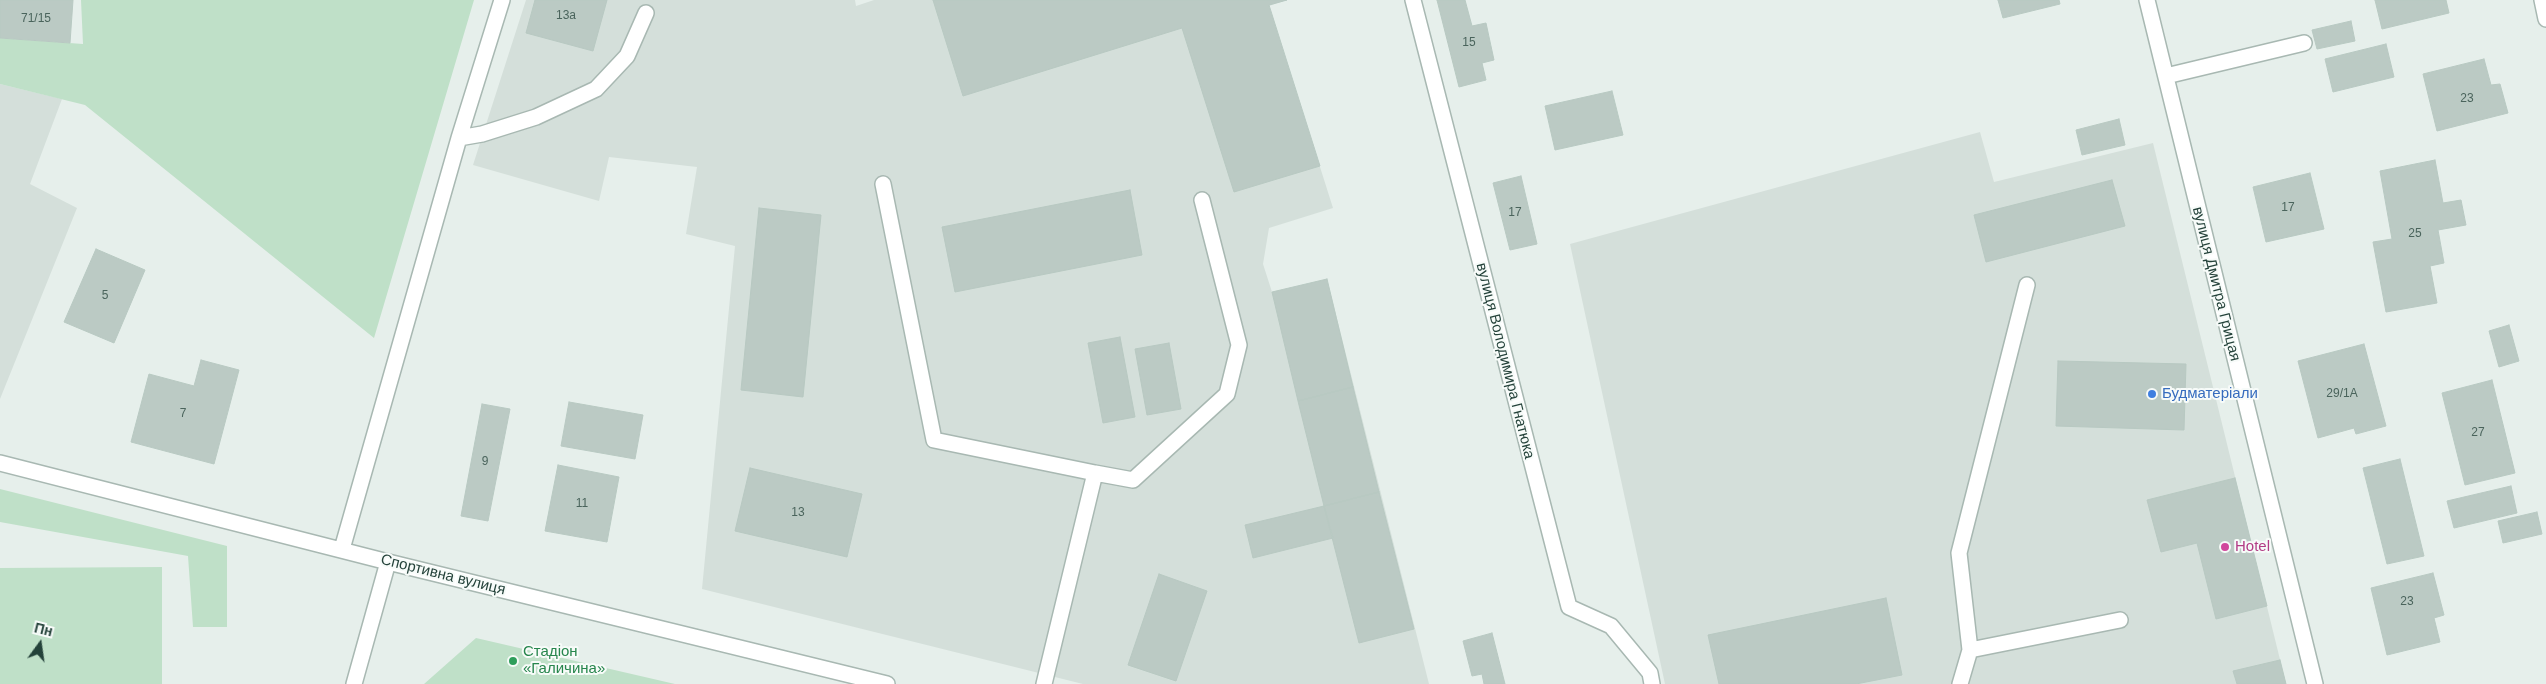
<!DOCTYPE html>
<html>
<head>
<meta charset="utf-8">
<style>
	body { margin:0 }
	#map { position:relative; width:2546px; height:684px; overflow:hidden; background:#e6efeb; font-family:Arial,sans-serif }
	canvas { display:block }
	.north { position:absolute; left:15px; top:619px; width:50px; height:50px; -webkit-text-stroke:4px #f7fbf9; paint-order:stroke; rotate:14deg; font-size:14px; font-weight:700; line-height:20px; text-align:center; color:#24423a }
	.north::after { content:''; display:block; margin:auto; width:18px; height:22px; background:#24423a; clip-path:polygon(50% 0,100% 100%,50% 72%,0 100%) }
</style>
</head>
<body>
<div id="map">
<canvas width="2546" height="684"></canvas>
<div class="north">Пн</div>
</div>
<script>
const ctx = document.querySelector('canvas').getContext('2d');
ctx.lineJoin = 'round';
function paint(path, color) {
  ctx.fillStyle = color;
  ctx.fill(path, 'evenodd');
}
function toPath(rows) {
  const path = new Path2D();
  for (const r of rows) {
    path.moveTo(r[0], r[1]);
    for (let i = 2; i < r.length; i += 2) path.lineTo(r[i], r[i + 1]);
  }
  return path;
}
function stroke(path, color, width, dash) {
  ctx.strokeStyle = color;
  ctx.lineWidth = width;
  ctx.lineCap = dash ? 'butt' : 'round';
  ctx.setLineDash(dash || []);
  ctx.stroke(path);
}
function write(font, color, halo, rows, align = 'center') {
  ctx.font = font + ' Arial,sans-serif';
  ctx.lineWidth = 4;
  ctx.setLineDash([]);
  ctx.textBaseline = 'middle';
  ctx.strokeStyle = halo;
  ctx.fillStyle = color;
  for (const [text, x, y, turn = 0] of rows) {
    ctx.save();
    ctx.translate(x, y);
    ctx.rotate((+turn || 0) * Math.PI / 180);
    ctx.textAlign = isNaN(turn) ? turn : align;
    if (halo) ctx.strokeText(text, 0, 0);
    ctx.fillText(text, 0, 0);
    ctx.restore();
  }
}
paint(toPath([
	[526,0,855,0,856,6,874,0,1287,0,1269,6,1333,208,1269,228,1263,264,1272,292,1327,279,1429,684,1083,684,702,589,735,246,686,234,697,167,609,157,599,201,473,165],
	[0,84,62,99,30,184,77,208,0,399],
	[1980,132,1994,182,2153,143,2286,684,1665,684,1570,244]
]), '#d4dfda');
paint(toPath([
	[81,0,474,0,374,338,85,105,0,84,0,38,83,44],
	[0,489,227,546,227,627,193,627,188,556,0,522],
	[162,567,162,684,0,684,0,568],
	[476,638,675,684,424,684]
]), '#bfe0c8');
const building = toPath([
	[0,0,73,0,70,43,0,38,0,0],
	[535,0,607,0,593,51,526,33,535,0],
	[933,0,1287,0,1269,5,1320,166,1234,192,1182,28,963,96,933,0],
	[1437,0,1465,0,1472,26,1486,23,1494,60,1482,63,1486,80,1459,87,1437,0],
	[1998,0,2059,0,2060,4,2003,18,1998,0],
	[2375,0,2446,0,2449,13,2382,29,2375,0],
	[2351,21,2355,41,2317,49,2312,30,2351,21],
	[2386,44,2394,77,2333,92,2325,59,2386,44],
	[2484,59,2491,85,2500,84,2508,113,2437,131,2423,74,2484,59],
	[1612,91,1623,135,1555,150,1545,106,1612,91],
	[2119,119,2125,145,2082,155,2076,130,2119,119],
	[2435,160,2443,203,2461,200,2466,225,2438,230,2444,263,2430,266,2437,303,2386,312,2373,242,2392,239,2380,171,2435,160],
	[2310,173,2324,229,2266,242,2253,187,2310,173],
	[1521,176,1537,244,1510,250,1493,183,1521,176],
	[2112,180,2125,226,1986,262,1974,215,2112,180],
	[1130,190,1142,255,955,292,942,227,1130,190],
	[759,208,821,215,803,397,741,390,759,208],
	[96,249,145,270,114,343,64,322,96,249],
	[1327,279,1353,387,1298,401,1272,292,1327,279],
	[2509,325,2519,361,2499,367,2489,331,2509,325],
	[1120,337,1135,417,1103,423,1088,343,1120,337],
	[1169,343,1181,409,1147,415,1135,349,1169,343],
	[2364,344,2386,426,2356,434,2354,428,2318,438,2298,361,2364,344],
	[201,360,239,370,214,464,131,442,149,374,194,386,201,360],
	[2058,361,2186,364,2184,430,2056,426,2058,361],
	[2492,380,2515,473,2465,485,2442,393,2492,380],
	[1353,387,1379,492,1324,506,1298,401,1353,387],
	[569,402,643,415,635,459,561,446,569,402],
	[482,404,510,409,488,521,461,516,482,404],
	[2400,459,2424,556,2387,564,2363,468,2400,459],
	[558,465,619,477,607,542,545,531,558,465],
	[750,468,862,494,847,557,735,531,750,468],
	[2235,478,2267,606,2216,619,2197,543,2161,552,2147,500,2235,478],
	[2511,486,2517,513,2454,528,2447,501,2511,486],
	[1379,492,1414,629,1359,643,1324,506,1379,492],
	[1324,506,1333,538,1253,558,1245,525,1324,506],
	[2537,512,2542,534,2503,543,2498,521,2537,512],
	[2433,573,2444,615,2434,618,2440,642,2387,655,2371,588,2433,573],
	[1159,574,1207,591,1176,681,1128,665,1159,574],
	[1886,598,1902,675,1856,684,1719,684,1708,635,1886,598],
	[1492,633,1505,684,1484,684,1482,674,1472,676,1463,641,1492,633],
	[2280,660,2286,684,2237,684,2233,671,2280,660]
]);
paint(building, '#bbcac4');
stroke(building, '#b8c9c2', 1);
const minor = toPath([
	[1413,0,1569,607,1611,626,1650,673,1652,684],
	[2147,0,2315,684],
	[2542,0,2546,19],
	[2166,76,2304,43],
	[459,138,482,134,536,117,596,89,627,56,646,13],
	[883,184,934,440,1095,473],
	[0,463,388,562,887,684],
	[342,549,459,138,502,0],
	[1970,650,1959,553,2027,285],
	[354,684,388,562],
	[1044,684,1095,473,1133,480,1227,394,1239,345,1202,200],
	[1960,684,1970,650,2120,620]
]);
stroke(minor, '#a8b8b2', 18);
stroke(minor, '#fff', 15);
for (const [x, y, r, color] of [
	[2152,394,5,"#3f7fe0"],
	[2225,547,5,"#d1479c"],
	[513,661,5,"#2e9e5b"]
]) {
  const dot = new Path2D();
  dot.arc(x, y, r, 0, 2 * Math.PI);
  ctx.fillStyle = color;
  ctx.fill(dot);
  stroke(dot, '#f7fbf9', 2);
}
write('12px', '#4a645c', null, [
	["13а",566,16],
	["71/15",36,19],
	["15",1469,43],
	["23",2467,99],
	["17",2288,208],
	["17",1515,213],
	["25",2415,234],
	["5",105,296],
	["29/1А",2342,394],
	["7",183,414],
	["27",2478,433],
	["9",485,462],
	["11",582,504],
	["13",798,513],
	["23",2407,602]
]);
write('15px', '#24423a', '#f7fbf9', [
	["вулиця Дмитра Грицая",2216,284,76],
	["вулиця Володимира Гнатюка",1505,361,76],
	["Спортивна вулиця",443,575,14]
]);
write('15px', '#366cbe', '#f7fbf9', [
	["Будматеріали",2162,394]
], 'left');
write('15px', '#b23c85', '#f7fbf9', [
	["Hotel",2235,547]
], 'left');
write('15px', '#27864d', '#f7fbf9', [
	["Стадіон",523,652],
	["«Галичина»",523,669]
], 'left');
</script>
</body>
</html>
